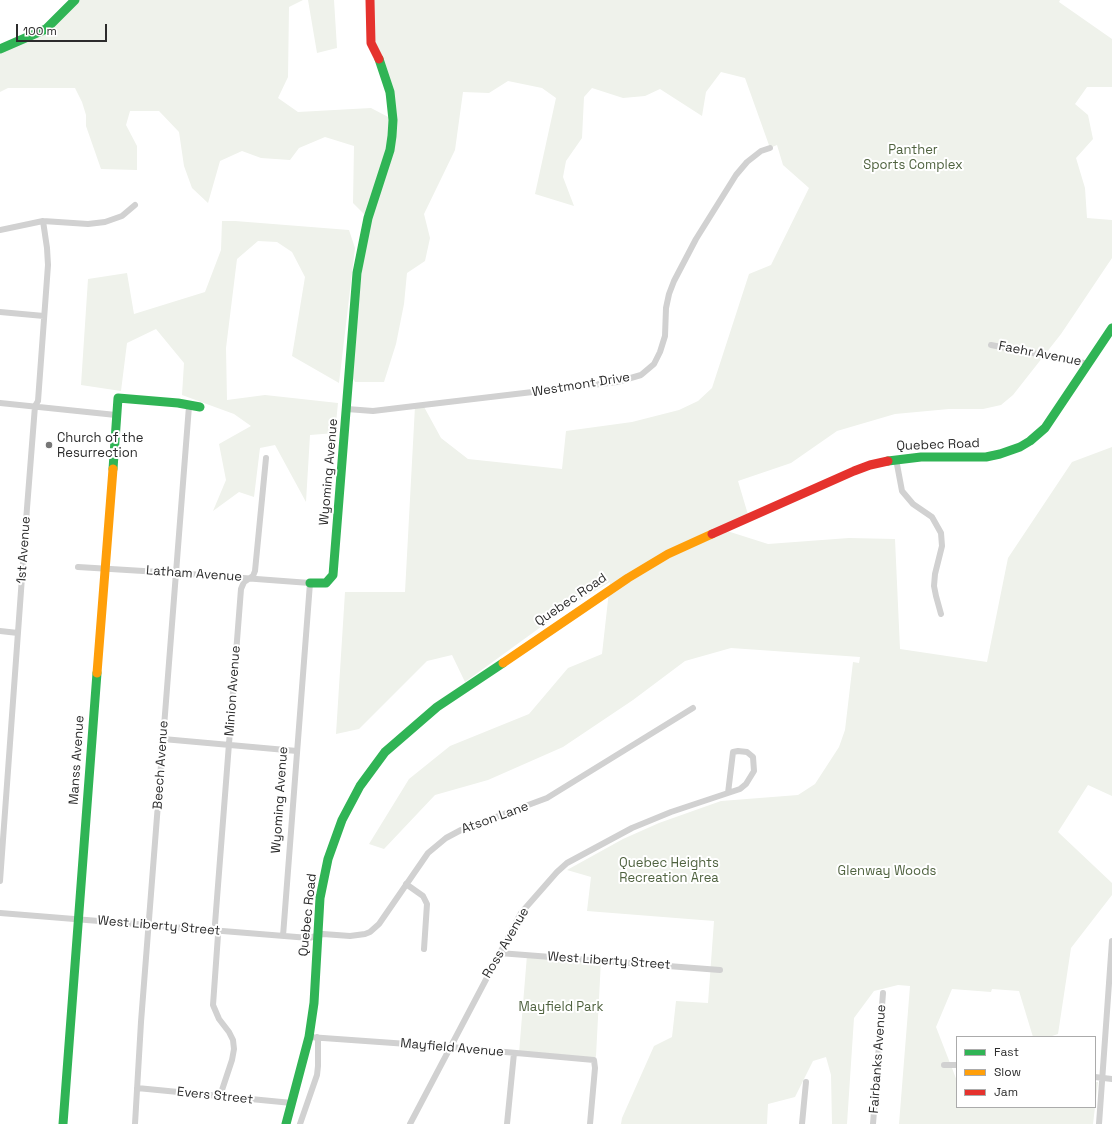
<!DOCTYPE html>
<html>
<head>
<meta charset="utf-8">
<style>
	body { margin:0 }
	#map { position:relative; width:1112px; height:1124px; overflow:hidden; background:#fff; font-family:"Space Grotesk",sans-serif }
	canvas { display:block }
	.legend { position:absolute; left:956px; top:1036px; width:140px; height:72px; box-sizing:border-box; background:#fff; border:1px solid #ababab; margin:0; padding:5px 7px; list-style:none; font-size:12px; color:#2c2c2c }
	.legend li { display:flex; align-items:center; gap:8px; height:20px }
	.legend b { width:20px; border:1px solid #ababab }
	.scale { position:absolute; left:16px; top:24px; width:91px; height:18px; box-sizing:border-box; border:2px solid #2c2c2c; border-top:0; padding-left:5px; font-size:12px; line-height:14px; white-space:nowrap; color:#2c2c2c; -webkit-text-stroke:3px #fff; paint-order:stroke }
</style>
</head>
<body>
<div id="map">
<canvas width="1112" height="1124"></canvas>
<ul class="legend">
<li><b style="height:5px;background:#30b455"></b>Fast</li>
<li><b style="height:5px;background:#ff9f0a"></b>Slow</li>
<li><b style="height:5px;background:#e5322d"></b>Jam</li>
</ul>
<div class="scale">100 m</div>
</div>
<script>
const ctx = document.querySelector('canvas').getContext('2d');
ctx.lineJoin = 'round';
function paint(path, color) {
  ctx.fillStyle = color;
  ctx.fill(path, 'evenodd');
}
function toPath(rows) {
  const path = new Path2D();
  for (const r of rows) {
    path.moveTo(r[0], r[1]);
    for (let i = 2; i < r.length; i += 2) path.lineTo(r[i], r[i + 1]);
  }
  return path;
}
function stroke(path, color, width, dash) {
  ctx.strokeStyle = color;
  ctx.lineWidth = width;
  ctx.lineCap = dash ? 'butt' : 'round';
  ctx.setLineDash(dash || []);
  ctx.stroke(path);
}
function write(font, color, halo, rows, align = 'center') {
  ctx.font = font + ' "Space Grotesk",sans-serif';
  ctx.lineWidth = 4;
  ctx.setLineDash([]);
  ctx.textBaseline = 'middle';
  ctx.strokeStyle = halo;
  ctx.fillStyle = color;
  for (const [text, x, y, turn = 0] of rows) {
    ctx.save();
    ctx.translate(x, y);
    ctx.rotate((+turn || 0) * Math.PI / 180);
    ctx.textAlign = isNaN(turn) ? turn : align;
    if (halo) ctx.strokeText(text, 0, 0);
    ctx.fillText(text, 0, 0);
    ctx.restore();
  }
}
paint(toPath([
	[75,0,303,0,289,7,288,77,278,98,298,112,371,108,392,119,374,50,370,0,1060,0,1059,2,1112,39,1112,87,1087,87,1075,104,1088,115,1093,139,1076,158,1085,188,1087,218,1112,220,1112,258,1061,334,1013,395,1001,405,983,409,949,409,895,414,837,431,791,463,738,481,749,518,724,530,768,544,849,538,895,539,900,649,987,662,1008,558,1072,462,1112,447,1112,796,1088,785,1058,832,1112,883,1112,895,1071,948,1058,1034,1049,1037,1033,1037,1019,991,992,989,991,992,952,989,936,1027,957,1081,957,1107,1095,1107,1095,1082,1098,1082,1093,1124,899,1124,910,986,898,985,874,991,854,1018,847,1124,832,1124,831,1075,826,1057,813,1061,795,1097,768,1104,767,1124,621,1124,622,1118,654,1046,672,1037,676,1001,708,1003,714,921,587,911,591,877,567,870,623,839,659,823,721,801,798,795,815,784,839,747,845,730,853,662,859,663,860,657,731,648,685,661,633,700,563,747,488,780,435,795,384,849,369,844,409,779,450,746,529,714,568,668,602,654,610,582,567,608,465,682,452,655,427,661,359,729,336,734,345,592,405,592,415,406,423,405,441,438,468,459,562,469,566,431,632,422,679,410,698,401,712,388,749,274,771,265,809,188,783,165,777,145,770,148,745,78,721,72,706,92,702,116,660,89,645,96,623,98,592,88,584,97,582,138,566,161,563,177,574,206,535,194,556,98,542,88,508,81,489,93,463,92,455,150,424,214,430,238,425,261,407,273,404,304,396,344,384,382,355,382,350,374,368,218,353,203,354,146,325,137,299,148,290,160,261,158,242,151,220,161,208,203,192,188,184,166,179,132,159,111,130,111,126,125,137,146,137,170,101,169,86,126,86,115,82,102,75,88,8,88,0,92,0,49,46,29],
	[308,0,334,0,337,48,317,53],
	[222,221,235,221,349,230,355,248,339,383,292,356,305,277,292,252,277,242,258,241,237,259,226,348,227,400,265,395,338,403,335,433,310,435,306,502,275,445,260,448,254,497,239,492,213,511,226,480,219,444,251,426,234,414,182,395,184,363,156,329,127,343,121,391,81,385,88,279,127,273,134,314,205,292,221,250],
	[527,955,601,960,596,1056,594,1060,519,1053]
]), '#eff2eb');
stroke(toPath([
	[0,230,43,221,88,224,105,222,122,216,135,205],
	[0,312,44,316],
	[991,345,1089,364],
	[0,403,116,415],
	[347,409,373,411,423,405,617,382,641,375,654,364,660,352,665,336,666,308,669,294,674,281,696,239,736,175,747,162,761,151,770,148],
	[896,459,902,491,913,504,932,517,941,533,942,546,935,574,934,586,936,596,941,614],
	[78,567,176,573,310,583,283,936],
	[0,631,18,633],
	[163,739,297,751],
	[0,881,27,508,35,406,38,401,48,265,47,248,43,221],
	[406,884,423,896,427,904,424,949],
	[0,913,309,938,323,934,350,936,365,934,370,932,379,924,428,853,446,838,461,830,547,798,693,708],
	[499,953,720,970],
	[309,1037,450,1047,594,1060,595,1068,590,1124],
	[944,1065,957,1065],
	[1095,1077,1112,1079],
	[137,1088,292,1103],
	[220,1096,232,1060,234,1049,233,1040,229,1032,219,1019,213,1005,218,935,215,924,241,589,244,582,253,576,255,571,266,458],
	[135,1124,141,1022,189,406],
	[300,1124,317,1075,318,1066,318,1041,317,1037],
	[410,1124,521,913,557,872,567,863,632,828,671,812,740,789,746,784,754,771,753,757,747,752,738,751,733,752,728,793],
	[507,1124,514,1053],
	[802,1124,806,1082],
	[873,1124,883,993],
	[1099,1124,1112,941]
]), '#d1d1d1', 6);
stroke(toPath([
	[0,49,46,29,75,0],
	[888,461,921,457,986,457,1000,454,1020,447,1030,441,1045,428,1112,328],
	[113,469,118,398,178,403,200,407],
	[310,583,326,583,333,575,357,273,368,218,390,150,392,136,393,120,390,92,379,59],
	[63,1124,97,673],
	[286,1124,309,1037,314,1003,320,898,328,859,342,820,360,786,385,752,437,707,503,663]
]), '#30b455', 9);
stroke(toPath([
	[503,663,628,578,668,554,712,534],
	[97,673,113,469]
]), '#ff9f0a', 9);
stroke(toPath([
	[370,0,371,43,379,59],
	[712,534,854,471,870,465,888,461]
]), '#e5322d', 9);
for (const [x, y, r, color] of [
	[49,445,4,"#767676"]
]) {
  const dot = new Path2D();
  dot.arc(x, y, r, 0, 2 * Math.PI);
  ctx.fillStyle = color;
  ctx.fill(dot);
  stroke(dot, '#fff', 1.5);
}
write('13px', '#4f623f', '#fff', [
	["Panther",913,150],
	["Sports Complex",913,165],
	["Quebec Heights",669,863],
	["Recreation Area",669,878],
	["Glenway Woods",887,871],
	["Mayfield Park",561,1007]
]);
write('13px', '#2c2c2c', '#fff', [
	["Faehr Avenue",1040,354,11],
	["Westmont Drive",581,385,-9],
	["Quebec Road",938,445,-2],
	["Wyoming Avenue",329,472,-85],
	["1st Avenue",24,550,-86],
	["Latham Avenue",194,574,4],
	["Quebec Road",571,600,-34],
	["Minion Avenue",233,691,-86],
	["Manss Avenue",77,760,-86],
	["Beech Avenue",161,765,-86],
	["Wyoming Avenue",280,800,-86],
	["Atson Lane",495,818,-20],
	["Quebec Road",308,915,-84],
	["West Liberty Street",159,926,5],
	["Ross Avenue",506,943,-60],
	["West Liberty Street",609,961,4],
	["Mayfield Avenue",452,1048,5],
	["Fairbanks Avenue",878,1059,-86],
	["Evers Street",215,1096,6]
]);
write('13px', '#2c2c2c', '#fff', [
	["Church of the",57,438],
	["Resurrection",57,453]
], 'left');
</script>
</body>
</html>
